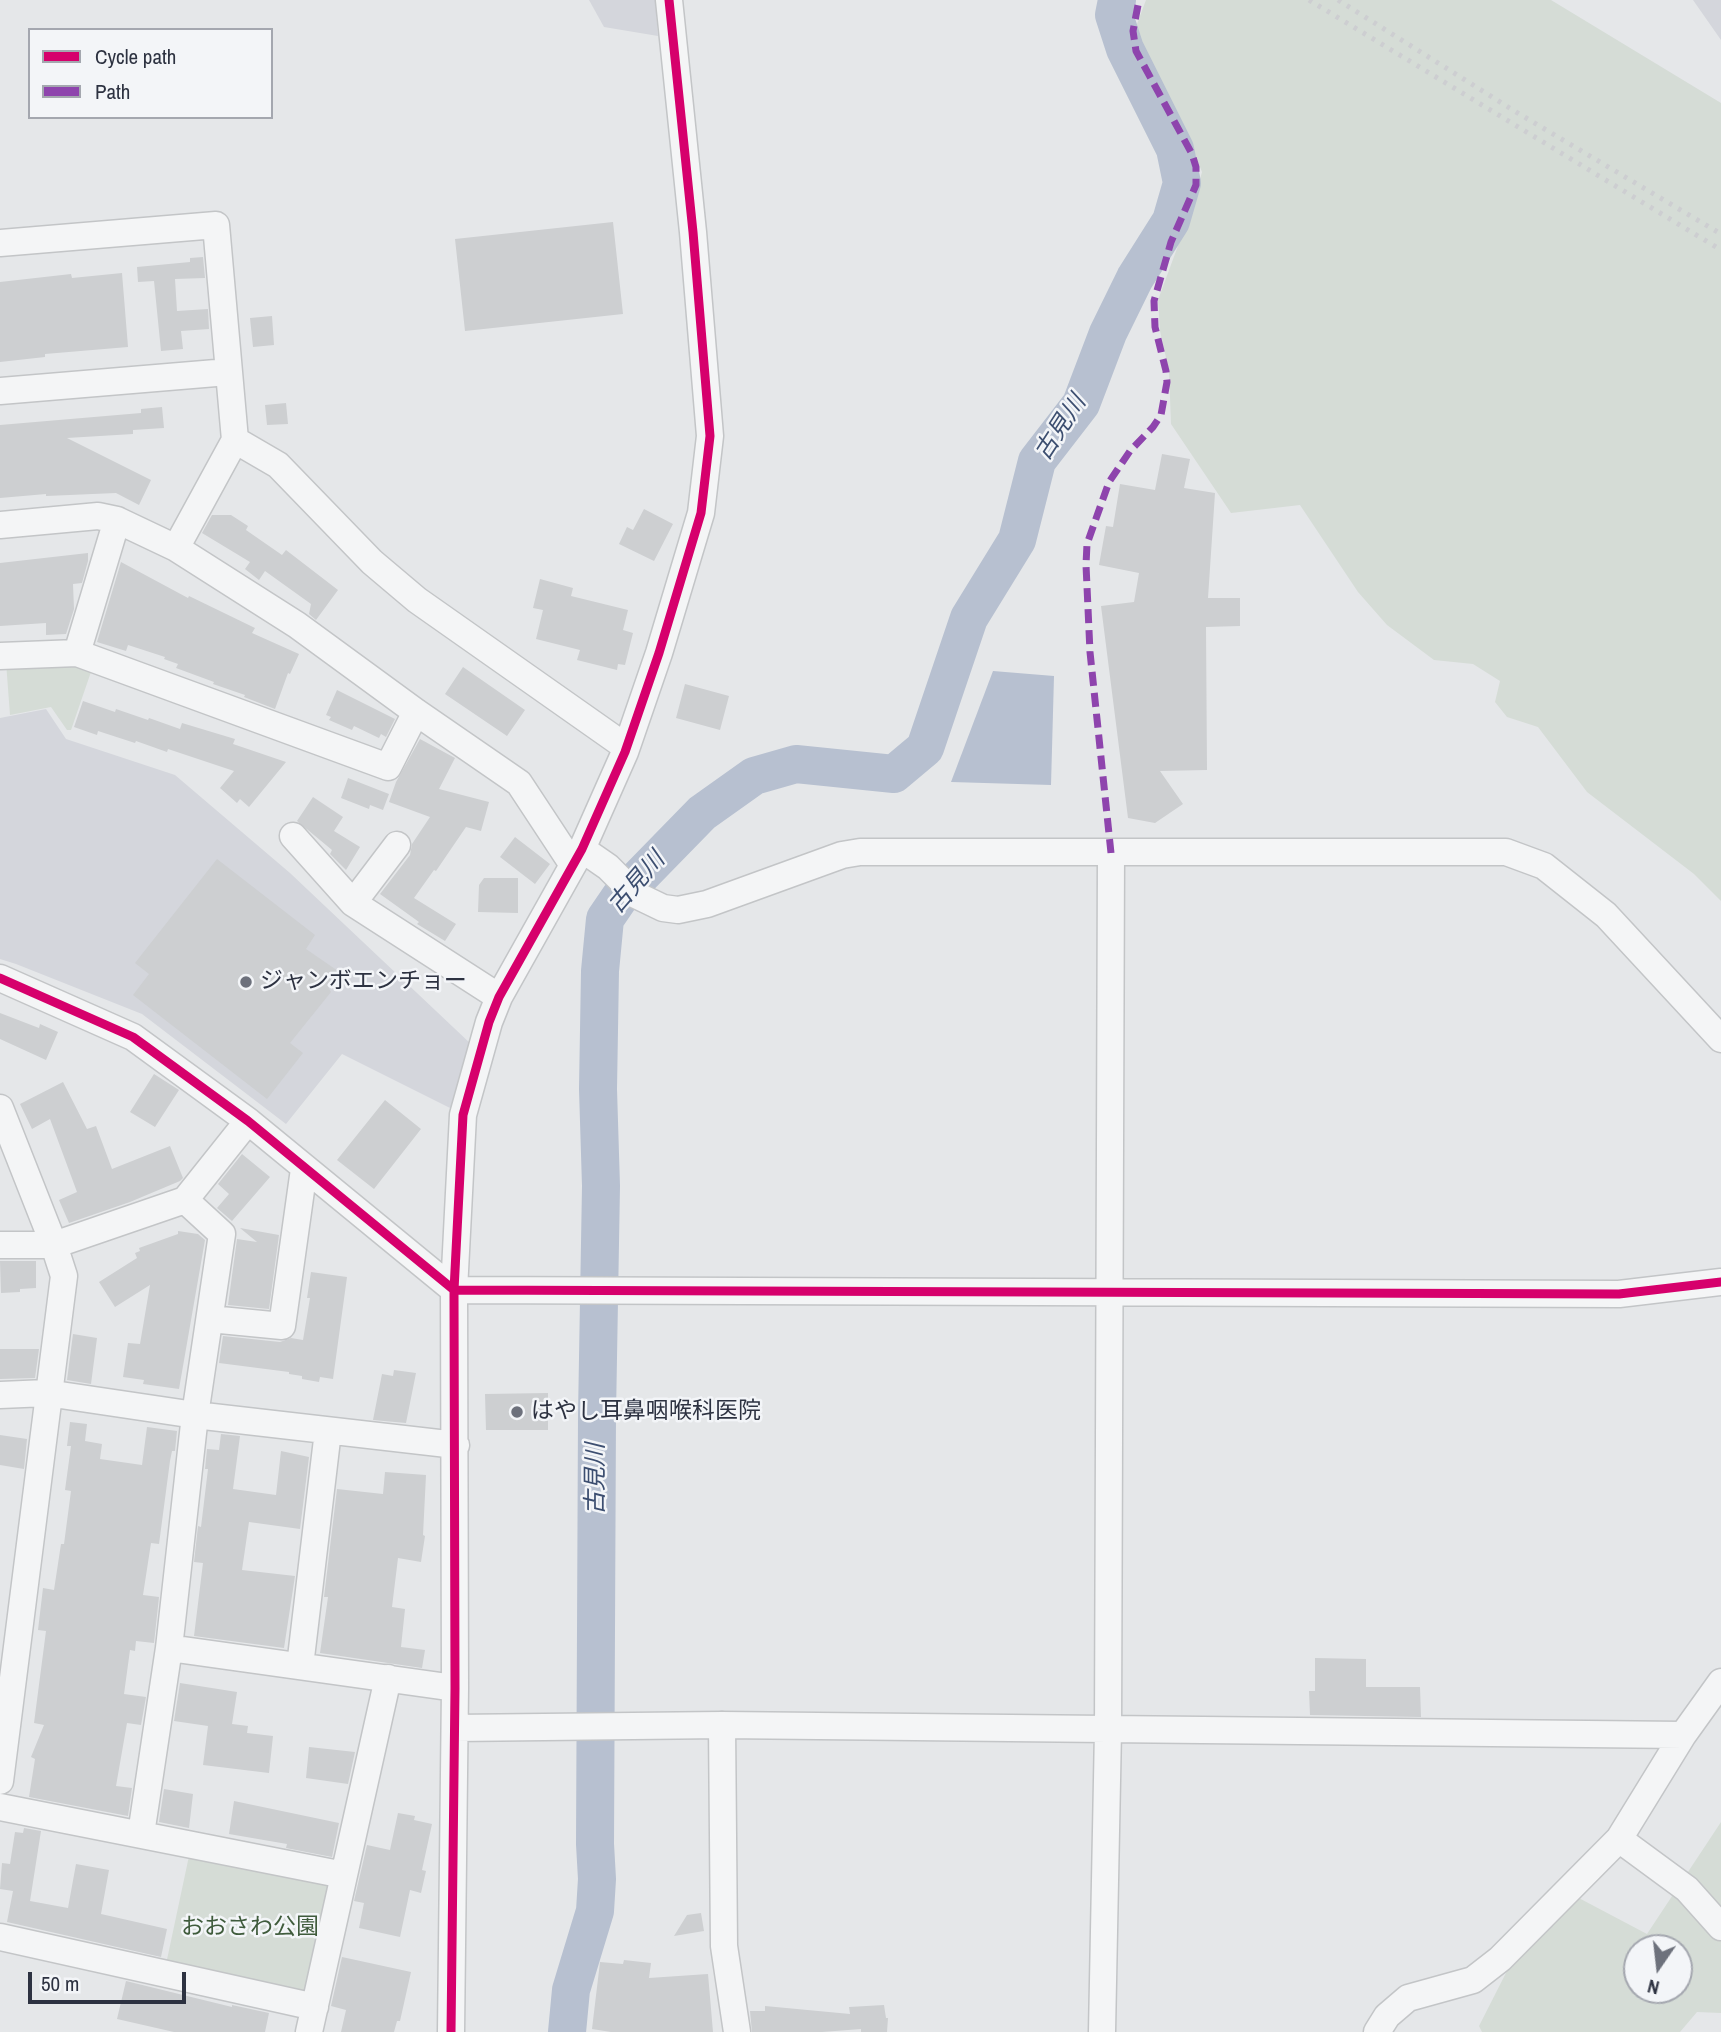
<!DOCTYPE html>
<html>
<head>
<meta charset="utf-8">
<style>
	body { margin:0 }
	#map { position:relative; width:1721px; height:2032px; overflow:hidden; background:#e5e7e9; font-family:"Archivo Narrow",sans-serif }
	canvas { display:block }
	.legend { position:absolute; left:28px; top:28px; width:245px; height:91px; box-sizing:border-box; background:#f3f5f8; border:2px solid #a4a7af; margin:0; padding:9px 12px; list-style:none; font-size:21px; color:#2d3241 }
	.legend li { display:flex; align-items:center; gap:14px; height:35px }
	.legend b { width:35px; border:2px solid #a4a7af }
	.north { position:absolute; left:1623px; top:1934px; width:70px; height:70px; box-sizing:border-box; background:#f3f5f8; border:2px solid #a4a7af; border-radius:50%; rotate:194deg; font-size:19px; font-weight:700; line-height:28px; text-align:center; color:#2d3241 }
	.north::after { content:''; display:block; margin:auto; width:24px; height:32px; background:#6d717c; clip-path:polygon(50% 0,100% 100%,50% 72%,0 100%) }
	.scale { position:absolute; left:28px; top:1972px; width:158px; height:32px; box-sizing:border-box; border:4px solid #2d3241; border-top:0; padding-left:9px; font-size:21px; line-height:24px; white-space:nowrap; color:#2d3241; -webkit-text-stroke:5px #f3f5f8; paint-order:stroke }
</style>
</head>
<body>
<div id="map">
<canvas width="1721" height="2032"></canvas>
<ul class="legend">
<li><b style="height:9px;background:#d6006c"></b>Cycle path</li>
<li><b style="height:9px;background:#8e44ad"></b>Path</li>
</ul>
<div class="north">N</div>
<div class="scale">50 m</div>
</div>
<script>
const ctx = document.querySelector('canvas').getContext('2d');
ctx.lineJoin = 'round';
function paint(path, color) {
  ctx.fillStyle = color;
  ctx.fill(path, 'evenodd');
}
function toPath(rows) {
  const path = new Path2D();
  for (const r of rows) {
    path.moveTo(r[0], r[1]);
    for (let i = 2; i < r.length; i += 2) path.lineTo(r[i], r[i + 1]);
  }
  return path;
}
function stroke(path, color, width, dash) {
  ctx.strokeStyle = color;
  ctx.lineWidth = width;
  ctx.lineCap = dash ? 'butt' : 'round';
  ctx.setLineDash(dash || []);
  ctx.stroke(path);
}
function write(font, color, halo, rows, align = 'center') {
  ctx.font = font + ' "Archivo Narrow","Noto Sans JP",sans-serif';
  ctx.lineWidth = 5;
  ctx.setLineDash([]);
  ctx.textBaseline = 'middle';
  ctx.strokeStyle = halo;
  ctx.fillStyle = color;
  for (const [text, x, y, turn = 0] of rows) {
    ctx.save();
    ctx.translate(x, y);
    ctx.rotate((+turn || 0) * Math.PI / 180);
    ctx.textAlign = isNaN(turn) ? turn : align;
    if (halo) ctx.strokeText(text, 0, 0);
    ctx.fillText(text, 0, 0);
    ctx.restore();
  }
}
paint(toPath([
	[589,0,655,0,658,36,604,27],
	[1693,0,1721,0,1721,40],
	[46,709,66,739,175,775,290,873,472,1045,454,1110,342,1054,286,1124,142,1014,16,964,0,959,0,718]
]), '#d4d6dc');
paint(toPath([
	[1146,0,1551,0,1721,103,1721,901,1694,874,1587,792,1538,727,1507,717,1495,702,1500,681,1473,664,1434,660,1387,625,1358,592,1300,505,1231,513,1171,424,1169,371,1160,331,1158,300,1193,205,1202,172,1182,122,1142,56,1137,24],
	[58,657,92,669,71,730,67,730,51,707,10,715,6,662],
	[1721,1822,1721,2013,1697,2012,1680,2032,1482,2032,1479,2026,1509,1967,1575,1896,1647,1934],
	[1637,1948,1679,1948,1679,1990,1637,1990],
	[189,1856,334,1887,311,2000,165,1969]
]), '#d5dcd6');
paint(toPath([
	[993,671,1054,676,1051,785,951,782]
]), '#b7c0d0');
stroke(toPath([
	[567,2032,571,1990,595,1911,597,1879,595,1844,597,1415,601,1186,598,1089,600,971,605,919,620,897,702,813,754,776,796,764,894,774,925,748,969,618,1017,540,1037,461,1081,404,1108,333,1135,278,1171,221,1182,183,1175,149,1125,49,1114,15,1117,0]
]), '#b7c0d0', 38);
paint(toPath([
	[613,222,623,314,465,331,455,239],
	[203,257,205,278,175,279,177,311,208,309,209,329,181,331,183,349,161,351,154,281,138,282,137,267,190,262,190,258],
	[122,273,128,347,45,354,45,357,0,362,0,282,71,274,72,278],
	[272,316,274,345,253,347,250,318],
	[286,403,288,424,267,425,265,405],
	[162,407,164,428,133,430,133,434,67,438,151,480,139,505,116,493,46,496,46,494,0,498,0,425,141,413,141,409],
	[1162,454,1190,459,1184,488,1215,493,1208,598,1240,598,1240,626,1206,627,1207,770,1160,771,1183,804,1155,823,1128,818,1101,606,1134,602,1139,573,1099,565,1106,526,1113,527,1120,484,1155,490],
	[644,509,673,524,654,561,619,544,627,527,633,530],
	[212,515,231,515,248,526,246,530,282,555,286,550,338,590,316,620,309,614,311,604,265,571,259,580,245,569,250,562,202,533],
	[88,553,88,561,82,583,73,584,74,609,66,634,46,635,46,623,0,626,0,563],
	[121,562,188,598,189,596,255,628,252,633,299,654,290,674,288,673,275,709,244,697,245,695,213,684,214,682,176,668,178,664,164,659,165,657,128,645,126,651,97,642],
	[540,579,573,588,571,596,628,610,623,630,633,633,625,665,618,664,617,670,577,660,580,650,536,639,543,610,533,608],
	[463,667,525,710,507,736,445,694],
	[685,684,729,696,720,730,676,718],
	[337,690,395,719,386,737,381,734,379,738,354,726,352,730,329,720,331,717,326,715],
	[83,701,115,712,116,709,148,720,149,718,180,729,182,723,235,739,233,744,286,762,249,807,240,799,237,803,220,788,234,771,168,749,167,752,136,741,135,743,98,731,97,735,74,727],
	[420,739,455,758,439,789,489,802,481,831,466,827,436,871,434,870,414,898,456,924,445,941,417,924,419,922,380,894,410,855,412,844,430,817,389,802,396,782],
	[348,778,389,794,383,810,370,805,369,809,341,798],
	[313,797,343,817,334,831,360,847,346,870,330,854,332,850,297,821],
	[515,837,550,864,535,884,500,857],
	[217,859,315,935,306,949,338,971,327,985,331,992,290,1043,303,1053,267,1099,133,995,149,974,135,963],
	[484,878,518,878,518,913,478,912,479,885],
	[0,1013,39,1028,40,1024,58,1032,46,1060,0,1039],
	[154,1074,179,1090,155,1127,130,1112],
	[63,1082,87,1129,96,1126,112,1169,170,1146,183,1178,180,1181,130,1202,69,1223,59,1200,77,1192,50,1119,32,1129,20,1104],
	[385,1100,421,1129,374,1189,337,1160],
	[242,1154,270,1177,232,1221,217,1208,229,1194,218,1184],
	[240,1228,279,1235,269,1309,228,1305,237,1239,257,1242],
	[178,1231,198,1234,205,1240,179,1389,143,1384,144,1380,123,1377,128,1343,140,1344,150,1285,115,1307,99,1282,137,1258,135,1253,140,1251,139,1248,178,1234],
	[0,1261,36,1261,36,1288,20,1289,20,1292,1,1293],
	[311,1272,347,1277,333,1379,320,1377,319,1382,302,1379,302,1376,289,1374,289,1372,219,1363,223,1336,280,1342,291,1338,303,1340,310,1298,307,1298],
	[73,1334,97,1338,91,1384,67,1380],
	[0,1349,39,1349,35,1378,0,1379],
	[394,1370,416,1373,406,1423,373,1420,382,1374,393,1376],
	[548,1393,548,1430,486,1430,485,1394],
	[70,1422,87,1424,85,1441,102,1444,100,1459,142,1465,147,1427,177,1431,175,1451,172,1451,170,1461,159,1544,151,1543,143,1595,159,1597,154,1643,136,1641,135,1651,130,1650,124,1694,146,1697,141,1725,127,1723,116,1786,132,1788,128,1816,29,1797,35,1759,31,1757,44,1725,34,1723,46,1631,38,1630,43,1588,54,1590,61,1544,64,1544,71,1491,65,1490,71,1446,67,1446],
	[221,1434,240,1436,233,1489,276,1495,281,1451,309,1457,300,1529,249,1522,242,1570,295,1576,284,1648,194,1636,203,1563,194,1562,198,1526,201,1527,208,1469,205,1469,207,1449,219,1450],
	[0,1435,27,1439,24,1469,0,1465],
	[385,1472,426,1475,423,1535,425,1536,421,1562,398,1558,392,1607,405,1609,401,1647,425,1650,422,1668,320,1653,328,1597,324,1597,337,1489,383,1494],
	[1315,1658,1366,1659,1366,1687,1420,1687,1421,1717,1310,1715,1309,1691,1315,1691],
	[180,1683,237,1692,232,1724,248,1726,247,1733,273,1736,269,1773,203,1765,208,1726,174,1721],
	[309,1747,355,1752,348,1784,306,1778],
	[164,1789,193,1794,189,1828,159,1822],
	[234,1801,339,1823,332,1857,286,1848,287,1844,229,1834],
	[398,1813,415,1816,414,1820,432,1824,422,1870,426,1871,421,1893,410,1890,400,1937,359,1928,364,1903,354,1901,367,1845,390,1850],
	[24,1828,41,1831,30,1901,68,1908,76,1864,109,1870,101,1914,167,1929,161,1957,7,1922,13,1891,0,1889,2,1863,10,1864,15,1832,23,1833],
	[701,1913,704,1931,674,1936,687,1915],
	[342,1957,411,1972,400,2021,397,2021,394,2032,341,2032,346,2010,331,2006],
	[624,1960,651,1963,649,1978,708,1974,713,2032,611,2032,592,2029,600,1962,623,1964],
	[126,1981,232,2007,232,2005,269,2013,265,2032,174,2032,117,2019],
	[884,2005,886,2018,888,2018,887,2032,861,2032,861,2029,822,2032,752,2032,750,2011,765,2011,765,2006,850,2014,849,2007]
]), '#cdcfd1');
const minor = toPath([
	[0,243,216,225,235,440,278,465,372,562,417,600,626,747],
	[0,391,228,372],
	[0,525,98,516,117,520,176,548,297,625,416,712,519,783,573,865],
	[176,548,235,440],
	[77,653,117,520],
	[0,656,77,653,388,767,416,712],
	[293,836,353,903,499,997],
	[582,849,608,867,636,895,663,908,678,910,707,904,842,855,860,852,1506,852,1544,866,1606,915,1721,1039],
	[353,903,397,845],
	[0,978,133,1037,248,1121,454,1290,1619,1294,1721,1282],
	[0,1108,54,1245,64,1276,0,1781],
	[0,1245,54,1245,185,1200,248,1121],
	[210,1319,282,1326,304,1169],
	[0,1395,47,1393,195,1415,456,1445],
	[169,1648,455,1688],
	[300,1666,328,1431],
	[722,1725,724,1946,737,2032],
	[455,1728,722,1725,1683,1735],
	[0,1807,344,1875],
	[141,1834,169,1648,195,1415,222,1234,185,1200],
	[1619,1839,1687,1889,1721,1927],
	[0,1937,315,2007],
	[309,2032,388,1678],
	[451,2032,455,1688,454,1290,463,1115,489,1022,499,997,582,849,625,752,659,653,701,513,710,436,693,232,669,0],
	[1102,2032,1108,1730,1111,853],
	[1377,2032,1387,2016,1408,1998,1473,1980,1500,1959,1619,1839,1683,1735,1721,1682]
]);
stroke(minor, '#c3c5c7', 29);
stroke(minor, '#f4f5f6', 26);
stroke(toPath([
	[1309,0,1721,250],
	[1338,0,1516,112,1721,234]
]), '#cdced1', 5, [3.5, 7]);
stroke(toPath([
	[1111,853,1090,652,1086,565,1087,544,1109,482,1130,451,1153,427,1161,415,1167,382,1166,371,1155,327,1154,301,1171,242,1196,185,1196,167,1192,154,1136,51,1133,31,1139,0]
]), '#8e44ad', 7, [14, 7]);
stroke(toPath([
	[0,978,133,1037,248,1121,454,1290,1619,1294,1721,1282],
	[451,2032,455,1688,454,1290,463,1115,489,1022,499,997,582,849,625,752,659,653,701,513,710,436,693,232,669,0]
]), '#d6006c', 9);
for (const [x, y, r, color] of [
	[246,982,7,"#6d717c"],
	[517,1412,7,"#6d717c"]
]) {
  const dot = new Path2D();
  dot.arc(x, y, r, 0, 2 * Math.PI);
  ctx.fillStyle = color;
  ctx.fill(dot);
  stroke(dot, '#f3f5f8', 2.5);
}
write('23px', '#2d3241', '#f3f5f8', [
	["ジャンボエンチョー",260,982],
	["はやし耳鼻咽喉科医院",531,1412]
], 'left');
write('23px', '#3f5b3c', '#f3f5f8', [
	["おおさわ公園",250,1928]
]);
write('italic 24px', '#3c4e70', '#f3f5f8', [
	["古見川",1061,428,-57],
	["古見川",637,883,-49],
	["古見川",597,1479,-90]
]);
</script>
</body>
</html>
